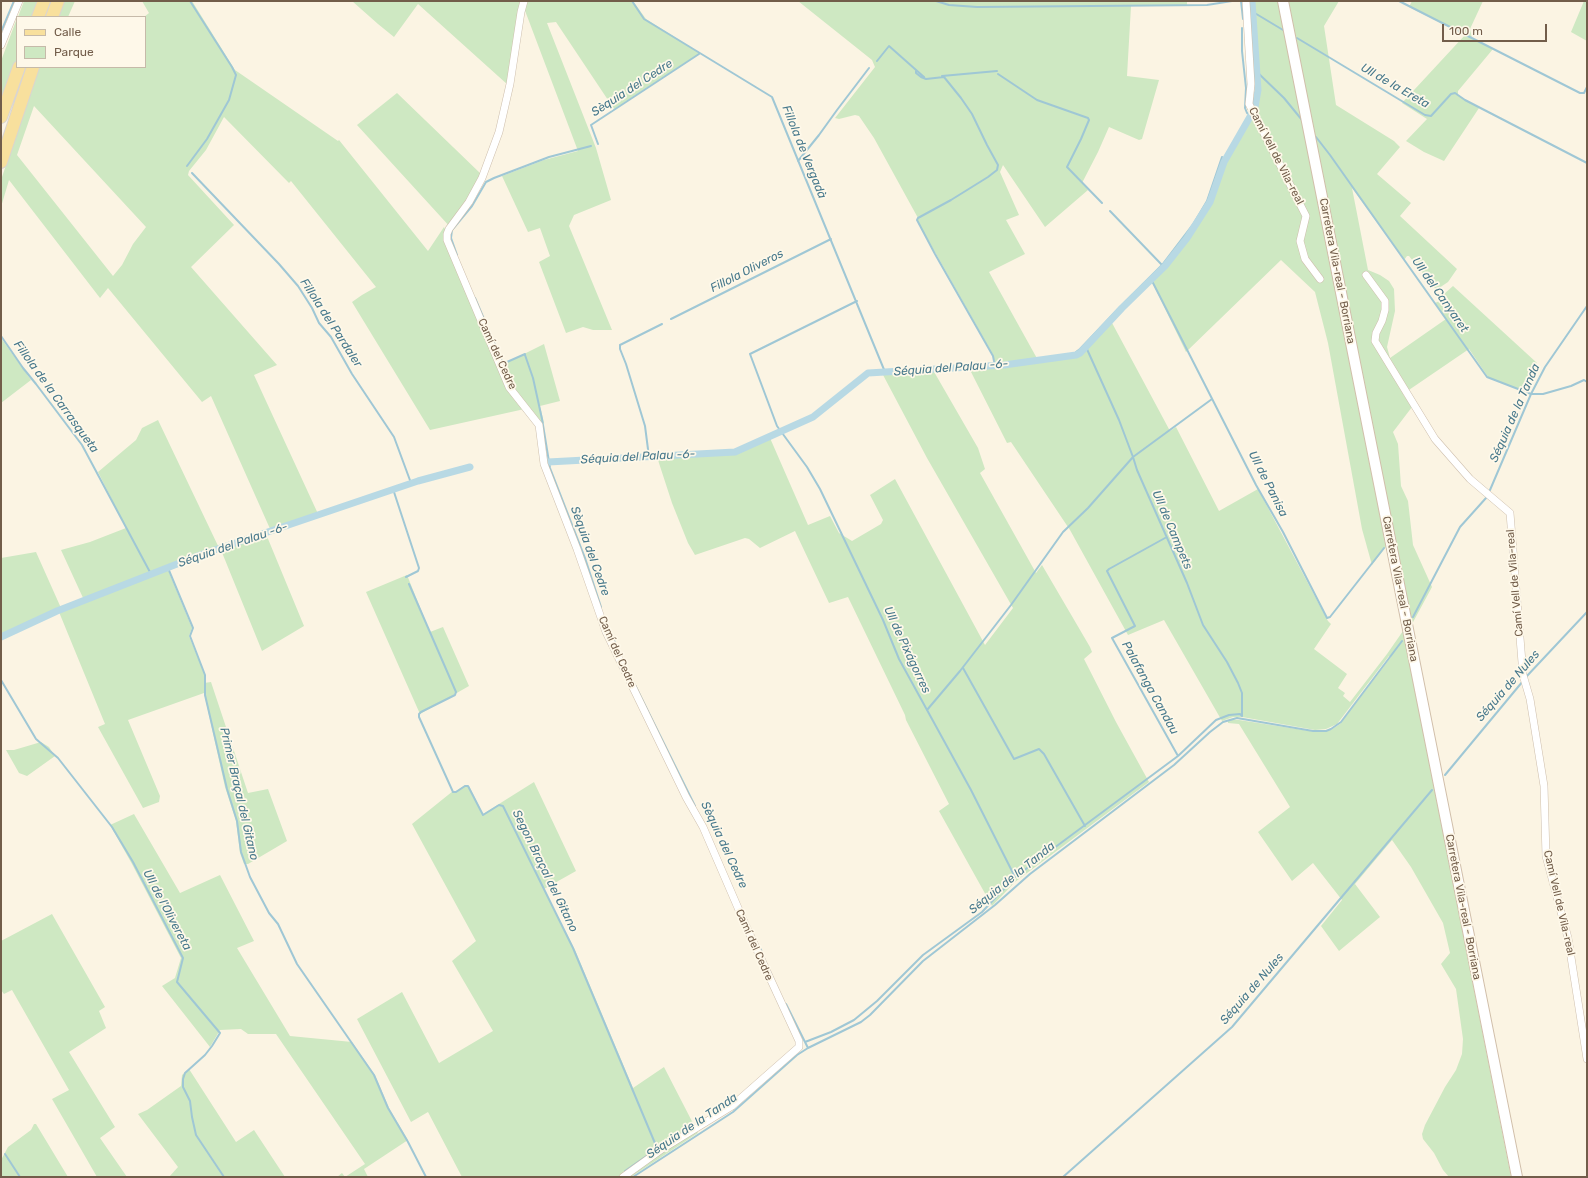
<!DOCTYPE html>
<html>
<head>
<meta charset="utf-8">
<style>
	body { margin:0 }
	#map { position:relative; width:1588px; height:1178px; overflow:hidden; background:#fbf4e3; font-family:Rubik,sans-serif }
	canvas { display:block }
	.frame { position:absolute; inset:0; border:2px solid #725d4a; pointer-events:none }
	.legend { position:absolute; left:16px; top:16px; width:130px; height:52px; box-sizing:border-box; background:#fef8e9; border:1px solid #c6baa9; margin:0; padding:5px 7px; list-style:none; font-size:12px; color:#725d4a }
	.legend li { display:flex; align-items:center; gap:8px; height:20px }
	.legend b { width:20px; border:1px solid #c6baa9 }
	.scale { position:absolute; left:1442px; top:24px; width:105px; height:18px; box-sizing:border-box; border:2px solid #725d4a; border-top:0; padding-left:5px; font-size:12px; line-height:14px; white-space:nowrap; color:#725d4a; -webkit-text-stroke:3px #fef8e9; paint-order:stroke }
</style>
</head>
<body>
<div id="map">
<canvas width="1588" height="1178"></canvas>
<div class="frame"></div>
<ul class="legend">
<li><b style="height:5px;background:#f8e09d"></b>Calle</li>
<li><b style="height:11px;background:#cee8c2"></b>Parque</li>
</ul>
<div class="scale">100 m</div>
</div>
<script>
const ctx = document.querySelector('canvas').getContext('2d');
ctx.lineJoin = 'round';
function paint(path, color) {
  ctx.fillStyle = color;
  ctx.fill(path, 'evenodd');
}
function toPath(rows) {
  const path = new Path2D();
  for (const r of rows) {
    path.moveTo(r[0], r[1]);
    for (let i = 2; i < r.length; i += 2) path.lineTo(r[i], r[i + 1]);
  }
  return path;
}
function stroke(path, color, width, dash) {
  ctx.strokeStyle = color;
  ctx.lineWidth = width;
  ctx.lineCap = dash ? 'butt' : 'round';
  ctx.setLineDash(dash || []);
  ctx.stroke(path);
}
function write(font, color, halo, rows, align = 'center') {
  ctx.font = font + ' Rubik,sans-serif';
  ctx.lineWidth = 3.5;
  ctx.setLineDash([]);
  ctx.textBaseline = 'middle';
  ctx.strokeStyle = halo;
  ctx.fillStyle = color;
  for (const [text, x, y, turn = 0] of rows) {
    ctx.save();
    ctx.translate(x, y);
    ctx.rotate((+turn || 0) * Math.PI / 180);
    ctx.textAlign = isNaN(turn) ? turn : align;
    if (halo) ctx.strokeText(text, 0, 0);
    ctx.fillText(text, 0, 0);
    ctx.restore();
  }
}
paint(toPath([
	[24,1,39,1,33,17,18,17],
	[64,1,75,1,68,17,58,17],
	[142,1,192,1,235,70,338,141,339,140,428,251,444,227,451,241,502,365,544,344,560,401,540,406,544,423,541,424,529,408,430,430,352,302,362,295,376,287,291,181,289,183,224,117,206,150,189,171,188,175,234,225,191,267,277,365,254,375,319,516,271,531,211,396,202,402,108,288,100,298,9,180,1,207,1,180,39,67,145,67,144,17,149,13],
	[34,106,146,227,133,244,122,265,113,276,17,155],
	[352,1,522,1,508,85,418,4,394,37,378,24],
	[526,1,633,1,646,19,700,53,614,109,556,22,547,23,596,148,611,200,574,215,569,226,612,330,593,330,583,327,566,333,539,262,550,256,540,228,528,232,502,176,544,160,578,151,524,8],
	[798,1,1187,1,1187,6,1131,6,1127,76,1159,80,1142,139,1139,140,1109,127,1098,152,1082,183,1088,190,1045,227,1003,165,1000,172,1019,215,1006,220,1025,254,989,272,1039,362,1076,357,1081,354,1111,321,1170,431,1176,427,1219,511,1258,489,1328,621,1331,624,1314,649,1347,674,1338,688,1345,693,1343,696,1350,702,1387,654,1403,631,1511,1177,1449,1177,1443,1170,1434,1153,1423,1139,1422,1134,1425,1125,1445,1087,1456,1070,1462,1054,1463,1039,1456,989,1441,964,1450,953,1443,923,1411,867,1392,840,1355,884,1380,917,1339,951,1321,926,1342,900,1313,863,1292,881,1258,832,1290,807,1239,724,1228,723,1228,721,1231,720,1239,720,1316,732,1331,730,1340,724,1391,657,1389,656,1337,724,1326,729,1315,730,1242,717,1233,717,1222,721,1164,620,1128,635,1070,530,1011,442,1007,443,969,368,996,367,993,355,918,222,918,218,874,138,859,116,855,115,839,119,835,118,875,67,872,60],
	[1251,1,1278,1,1386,547,1372,565,1362,529,1328,343,1315,292,1281,260,1186,352,1151,280,1166,266,1197,225,1210,202,1225,162,1252,116,1257,98,1257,89],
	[1288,1,1339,1,1324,26,1336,105,1394,141,1400,147,1377,174,1411,203,1400,216,1457,269,1448,282,1436,290,1409,256,1407,256,1404,260,1352,188,1368,270,1380,275,1389,281,1394,289,1395,311,1387,347,1390,358,1446,319,1435,303,1444,299,1444,294,1453,286,1537,363,1529,384,1524,391,1488,377,1469,349,1403,394,1412,407,1393,432,1398,444,1401,486,1408,501,1413,545,1432,587,1412,624],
	[1412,1,1483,1,1470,29,1472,38,1493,49,1458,91,1458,95,1479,108,1444,161,1424,152,1406,141,1427,119,1402,103,1465,35,1409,7],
	[1584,1,1587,1,1587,41,1571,32],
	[17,18,17,59,1,101,1,61],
	[397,93,481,174,451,228,357,125],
	[1,338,31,380,1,403],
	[933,370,978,448,985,469,980,473,1036,573,1042,565,1090,647,1092,652,1084,659,1116,722,1149,782,1015,882,992,906,939,811,949,804,906,720,905,715,848,597,829,603,795,531,760,548,749,539,745,538,695,555,688,543,672,503,657,457,735,453,770,438,808,525,830,516,839,533,852,541,881,524,883,520,870,495,895,479,985,645,1013,608,927,458,882,373],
	[158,420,220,550,168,570,192,628,189,636,205,675,204,683,211,682,248,793,268,789,287,841,248,864,244,864,240,853,236,821,225,787,204,693,128,720,160,796,159,802,143,808,98,727,105,724,59,612,1,637,1,558,36,552,61,608,84,600,61,550,90,542,126,528,98,472,136,440,142,428],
	[266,534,304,626,262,651,221,550],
	[407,575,430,632,443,627,469,686,420,714,366,592],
	[41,742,49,747,55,756,27,776,19,773,6,750,14,750],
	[534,782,576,871,544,889,575,950,633,1088,664,1067,698,1133,631,1177,462,1177,428,1112,411,1122,357,1019,402,992,439,1063,493,1031,452,961,476,941,412,824,453,791,456,791,465,785,469,786,483,814],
	[134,814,180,893,220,875,254,941,237,948,290,1036,352,1042,375,1075,389,1108,408,1140,364,1169,368,1177,337,1177,342,1173,345,1177,365,1164,276,1034,248,1034,241,1029,220,1030,210,1047,162,986,175,978,181,958,132,864,110,825],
	[52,914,105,1007,99,1011,106,1028,69,1052,115,1127,100,1138,127,1177,97,1177,52,1099,69,1090,12,990,4,994,1,990,1,941],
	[189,1069,236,1142,254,1130,285,1177,169,1177,178,1167,138,1114,147,1110,181,1086,182,1075],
	[34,1124,36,1124,68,1177,1,1177,1,1160,8,1147,31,1130]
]), '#cee8c2');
stroke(toPath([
	[632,1,644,19,772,97,885,372],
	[936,1,949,5,977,7,1207,5,1232,1],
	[1241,1,1243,19],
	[1399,1,1580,93,1584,93,1587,87],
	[1253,12,1283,30],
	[1242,28,1242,51,1246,88,1245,108,1247,113,1251,115],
	[1,32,14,1],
	[1297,38,1425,115,1431,116,1451,94,1455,93,1465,100,1587,163],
	[877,61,889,46,924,77],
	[916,71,916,73,921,77,926,79,944,77,961,98,972,114,987,145,998,165,997,170,988,177,951,200,918,218,917,220,935,254,993,356,995,366],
	[1257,72,1284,98,1302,120],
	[998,74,1037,100,1088,118,1089,120,1081,139,1067,167,1102,203],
	[942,76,997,71],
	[1316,137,1330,155,1487,377,1531,394,1543,394,1571,386,1584,380,1587,382],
	[598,144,591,125,699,54],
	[798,161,819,135,837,110,869,68],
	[187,166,207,139,229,100,236,75,232,67,190,1],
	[192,173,279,264,298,286,312,308,319,323,331,337,352,374,394,437,411,483],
	[1110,211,1162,265],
	[457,255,451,238,452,230,472,206,486,182,494,178,549,157,591,146],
	[1151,279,1256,485,1283,532,1327,618,1330,617,1384,548],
	[475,298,502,361,507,362,525,354,525,355,533,378,542,419,550,468,585,558,601,607],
	[857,301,750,354,777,426,807,467,820,489,883,620,899,659,971,790,1015,877],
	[671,319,831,239],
	[1,336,23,368,36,384,82,445,151,574],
	[1076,355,1076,352,1080,349,1119,308,1162,265,1194,223,1207,201,1222,157],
	[649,457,645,426,626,364,620,349,620,345,662,324],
	[393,489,419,568,418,571,406,577],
	[1490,490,1531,394,1545,367,1587,306],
	[1165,538,1109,569,1107,571,1135,626,1112,638,1178,756],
	[168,568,193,628,190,636,205,675,205,695,227,789,237,821,241,852,250,877,269,913,278,924,297,964,374,1075,388,1108,408,1142,426,1177],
	[409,584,456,692,455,695,421,712,419,714,419,717,453,792,456,792,465,786,468,786,483,815,499,805,503,806,573,948,657,1148],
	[1413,617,1460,527,1486,498],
	[606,623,621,655],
	[963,668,1014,759,1039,749,1044,754,1085,826],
	[1526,677,1587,612],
	[1,680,36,739,58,758,112,827,133,862,183,958,177,982,220,1033,212,1046,205,1055,185,1073,183,1079,183,1087,190,1101,192,1117,196,1135,224,1177],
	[633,681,695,806],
	[927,710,960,671,1011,605,1063,532,1088,508,1133,457,1212,399],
	[1445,775,1523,681],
	[760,948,764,957],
	[786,1004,808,1048],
	[805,1042,831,1032,854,1020,877,1001,923,955,982,912,1015,877,1178,756,1216,720,1229,715,1240,714,1242,716,1242,693,1238,683,1227,662,1203,625,1187,583,1137,470,1133,457,1119,420,1086,347],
	[5,1154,20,1177],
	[625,1171,675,1136],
	[633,1177,733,1112,797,1055,808,1048,861,1022,870,1015,923,961,995,905,1030,874,1174,765,1210,732,1223,722,1237,718,1313,731,1326,731,1331,729,1341,722,1402,641],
	[1063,1177,1232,1027,1432,790]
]), '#9fc7d5', 2);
stroke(toPath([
	[1252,1,1258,90,1255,107],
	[548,462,735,452,813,417,868,373,1004,365,1076,355,1080,353,1122,308,1165,266,1187,238,1210,202,1224,162,1251,115],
	[1,637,57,611,200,555,418,481,470,467]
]), '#b8d9e4', 7);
const street = toPath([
	[524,1,521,12,510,84,499,132,482,178,469,202,449,229,447,234,447,240,509,387,539,425,544,464,577,549,606,632,686,797,703,827,745,924,799,1041,799,1047,732,1106,662,1149,623,1177],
	[1246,1,1251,84,1249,104,1306,216,1300,241,1305,259,1320,279],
	[1,45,19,1],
	[1366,275,1385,301,1385,310,1382,321,1376,333,1375,341,1435,439,1470,479,1510,513,1523,675,1530,699,1544,786,1546,856,1568,938,1587,1059]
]);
const secondary = toPath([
	[1283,1,1517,1177]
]);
const primary = toPath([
	[38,17,44,1],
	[52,17,58,1],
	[1,117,19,67],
	[1,162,33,67]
]);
stroke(street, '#cebfad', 8);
stroke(secondary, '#d1bfaa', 12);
stroke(primary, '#dad5d0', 14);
stroke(street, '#fff', 7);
stroke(secondary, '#fff', 10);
stroke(primary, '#f8e09d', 12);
write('11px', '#725d4a', '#fef8e9', [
	["Camí Vell de Vila-real",1276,156,63],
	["Carretera Vila-real - Borriana",1337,271,79],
	["Camí del Cedre",497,354,65],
	["Camí Vell de Vila-real",1515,583,-95],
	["Carretera Vila-real - Borriana",1400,589,79],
	["Camí del Cedre",617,652,66],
	["Camí Vell de Vila-real",1559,903,77],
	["Carretera Vila-real - Borriana",1463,907,79],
	["Camí del Cedre",754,945,66]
]);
write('italic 12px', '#48798c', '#fef8e9', [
	["Ull de la Ereta",1395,86,30],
	["Sèquia del Cedre",632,88,-33],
	["Fillola de Vergadà",804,152,68],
	["Fillola Oliveros",747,271,-27],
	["Ull del Canyaret",1440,295,55],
	["Fillola del Pardaler",331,323,57],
	["Séquia del Palau -6-",951,368,-4],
	["Fillola de la Carrasqueta",56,397,54],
	["Séquia de la Tanda",1515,413,-66],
	["Séquia del Palau -6-",638,457,-3],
	["Ull de Panisa",1268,484,63],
	["Ull de Campets",1172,530,67],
	["Séquia del Palau -6-",233,545,-19],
	["Sèquia del Cedre",590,551,70],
	["Ull de Pixágorres",907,650,65],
	["Séquia de Nules",1508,686,-49],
	["Palafanga Candau",1150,688,61],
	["Primer Braçal del Gitano",239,794,77],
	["Sèquia del Cedre",724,845,65],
	["Segon Braçal del Gitano",545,871,64],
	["Séquia de la Tanda",1012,878,-39],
	["Ull de l'Olivereta",167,910,62],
	["Séquia de Nules",1252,989,-49],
	["Séquia de la Tanda",692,1126,-34]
]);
</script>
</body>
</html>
